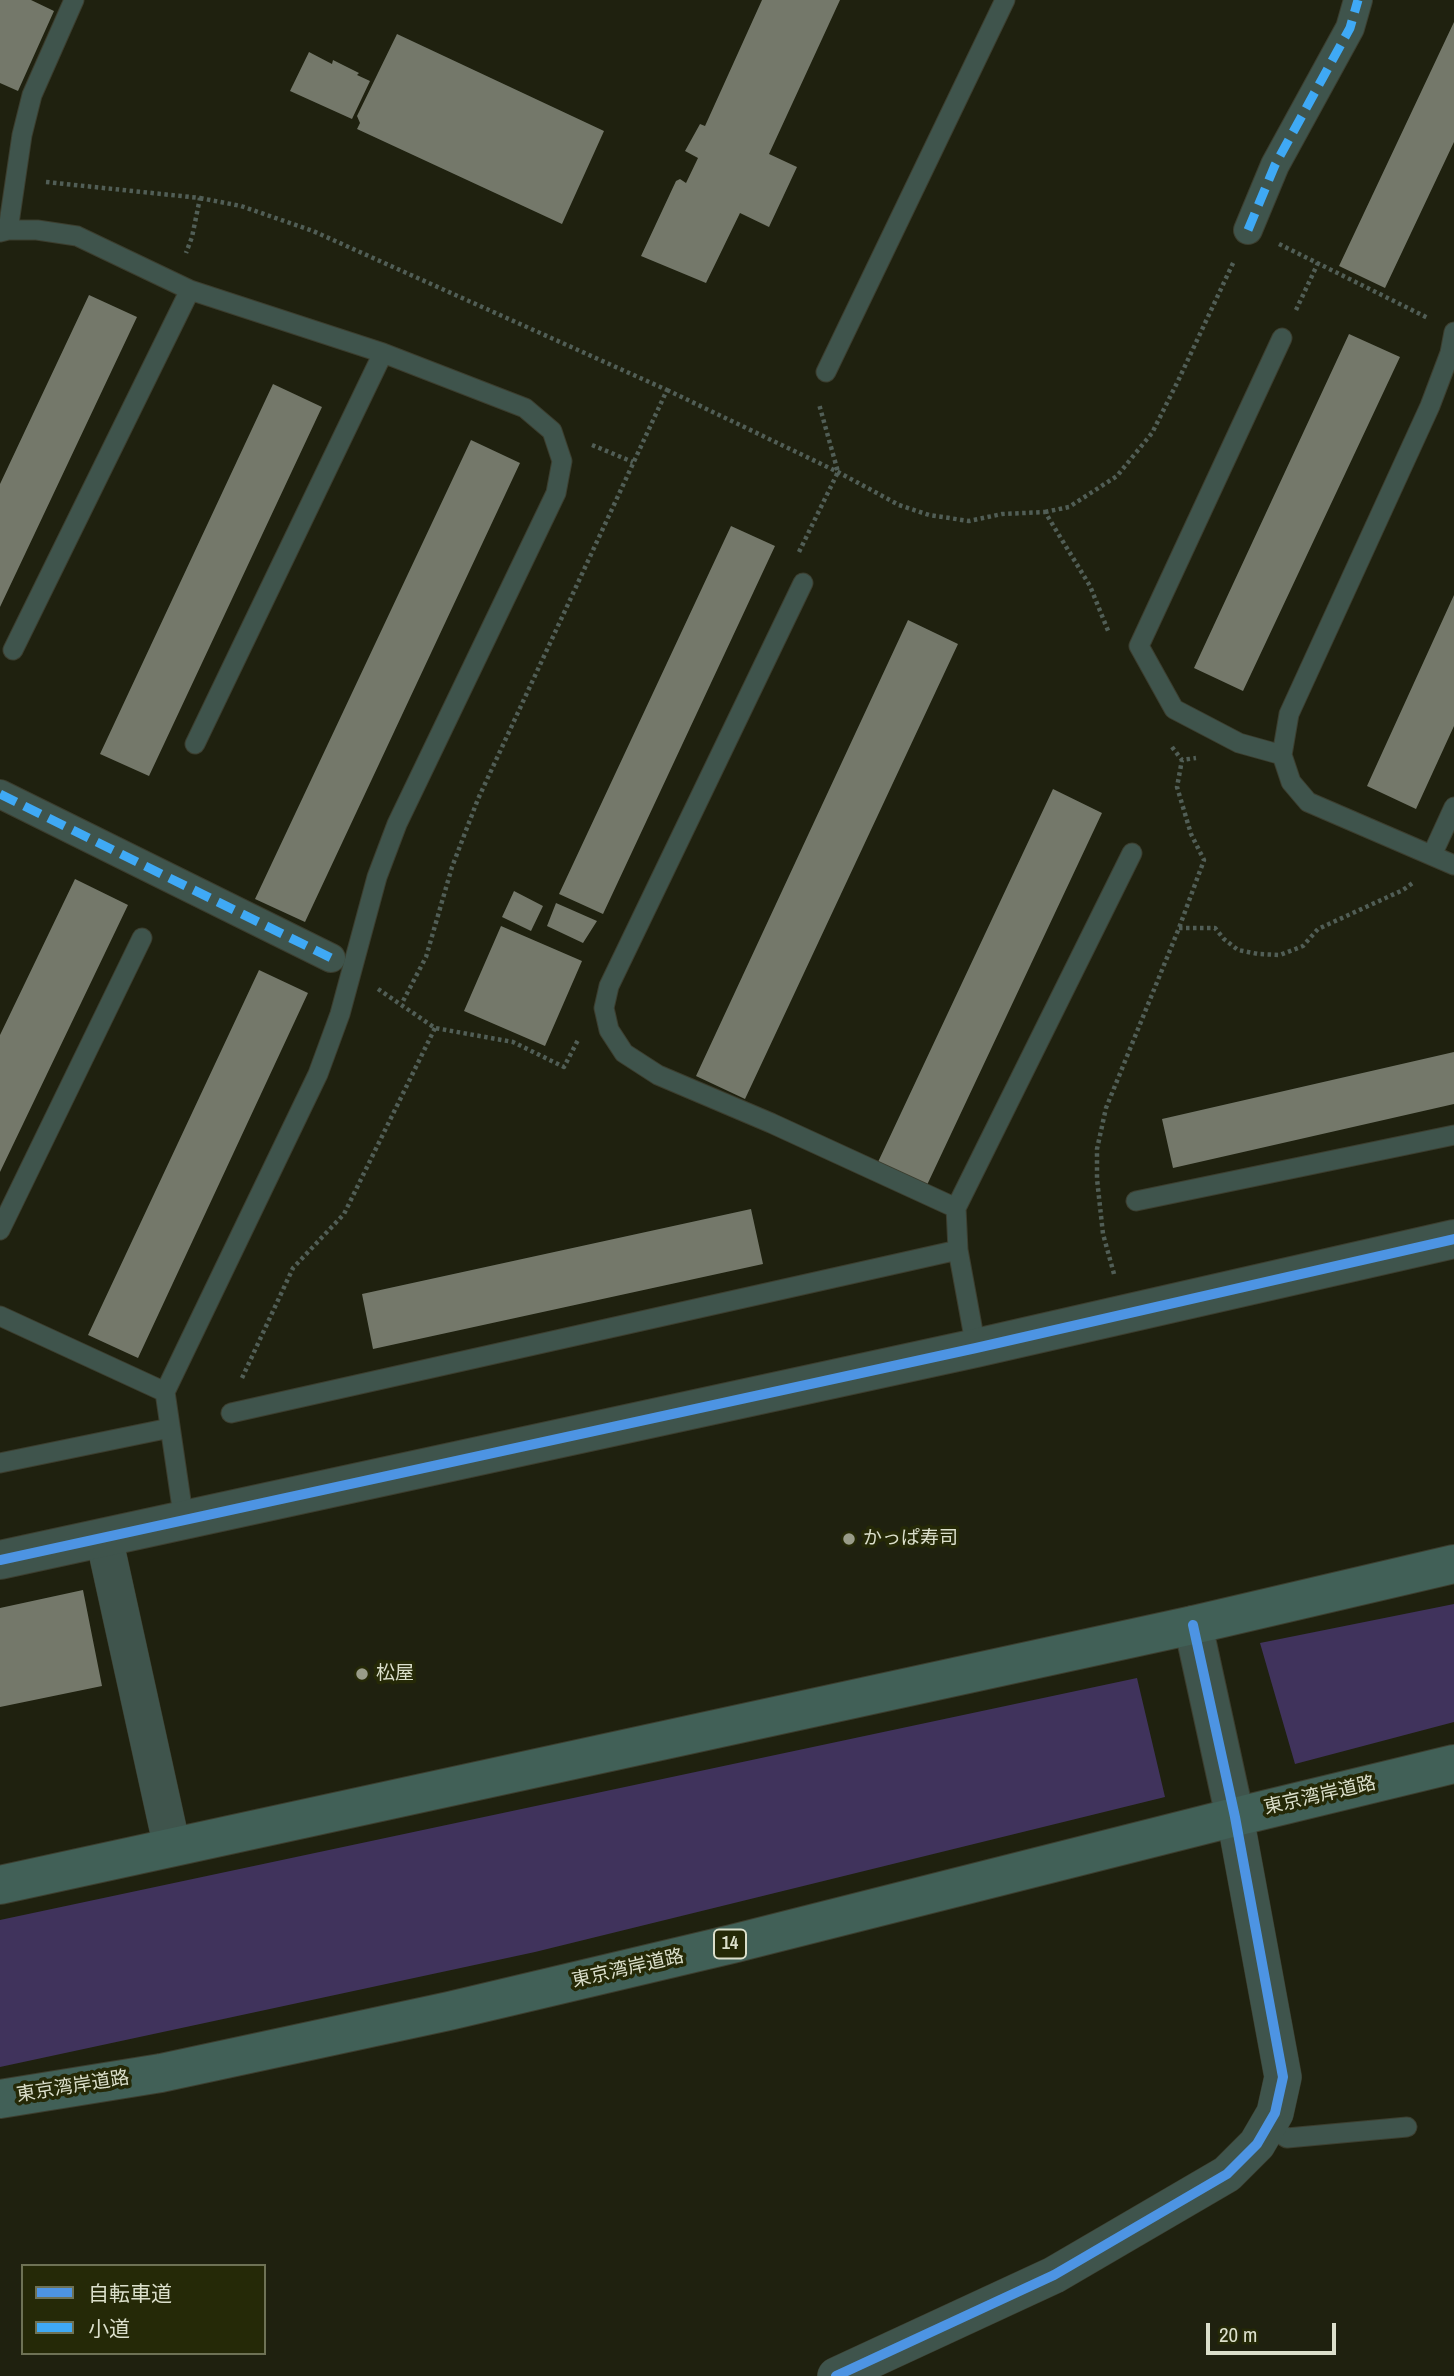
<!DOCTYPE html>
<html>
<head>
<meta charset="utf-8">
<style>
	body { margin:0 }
	#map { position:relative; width:1454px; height:2376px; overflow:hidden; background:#1f210f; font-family:"Archivo Narrow","Noto Sans JP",sans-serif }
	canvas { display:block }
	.legend { position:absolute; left:21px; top:2264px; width:245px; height:91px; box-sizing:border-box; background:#252907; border:2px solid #6e7255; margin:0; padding:9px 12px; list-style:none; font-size:21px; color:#dbdfcb }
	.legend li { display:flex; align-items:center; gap:14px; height:35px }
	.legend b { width:35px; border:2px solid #6e7255 }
	.scale { position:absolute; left:1206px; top:2323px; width:130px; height:32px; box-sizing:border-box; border:4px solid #dbdfcb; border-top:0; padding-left:9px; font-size:21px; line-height:24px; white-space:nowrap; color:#dbdfcb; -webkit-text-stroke:5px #252907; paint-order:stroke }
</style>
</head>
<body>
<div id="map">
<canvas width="1454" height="2376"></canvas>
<ul class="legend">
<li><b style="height:9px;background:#4d94e3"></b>自転車道</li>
<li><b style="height:9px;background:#3fa9f5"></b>小道</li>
</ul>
<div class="scale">20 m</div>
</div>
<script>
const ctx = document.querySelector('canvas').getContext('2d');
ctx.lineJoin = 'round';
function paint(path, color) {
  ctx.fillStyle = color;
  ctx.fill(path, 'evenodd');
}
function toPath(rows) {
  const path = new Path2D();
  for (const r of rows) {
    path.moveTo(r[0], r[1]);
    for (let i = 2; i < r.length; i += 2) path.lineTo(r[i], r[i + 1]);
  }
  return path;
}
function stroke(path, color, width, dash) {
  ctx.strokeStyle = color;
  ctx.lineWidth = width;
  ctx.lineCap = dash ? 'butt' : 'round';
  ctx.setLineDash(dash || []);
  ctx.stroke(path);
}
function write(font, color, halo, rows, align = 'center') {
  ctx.font = font + ' "Archivo Narrow","Noto Sans JP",sans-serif';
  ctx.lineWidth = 7;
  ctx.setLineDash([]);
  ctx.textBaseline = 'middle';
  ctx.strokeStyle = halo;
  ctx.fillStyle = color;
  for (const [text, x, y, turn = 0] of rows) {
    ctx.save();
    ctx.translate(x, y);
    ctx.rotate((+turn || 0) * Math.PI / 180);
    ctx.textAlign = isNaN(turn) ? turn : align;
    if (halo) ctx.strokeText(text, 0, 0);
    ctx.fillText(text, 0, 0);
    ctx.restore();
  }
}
paint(toPath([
	[1454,1604,1454,1722,1295,1764,1260,1643],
	[1137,1678,1165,1797,535,1952,0,2067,0,1920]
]), '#40335c');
paint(toPath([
	[0,0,31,0,54,11,18,91,0,83],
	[762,0,840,0,769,154,797,167,769,227,740,213,706,283,641,256,676,181,680,179,686,183,698,158,685,151,700,124,705,126],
	[1454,22,1454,142,1385,288,1339,266],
	[397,34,604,131,562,224,357,129,360,123,357,116],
	[309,52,332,64,333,60,359,73,357,75,370,81,352,119,290,91],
	[89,295,137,317,0,607,0,484],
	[1349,334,1400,357,1243,691,1194,668],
	[273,384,322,407,149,776,100,754],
	[471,440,520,463,305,922,255,899],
	[731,526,775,546,603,914,559,894],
	[1454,595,1454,726,1416,809,1367,786],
	[908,620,958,644,745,1099,696,1076],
	[1053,789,1102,813,927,1185,878,1162],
	[75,879,128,905,0,1172,0,1035],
	[514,891,543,906,531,931,502,917],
	[556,903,597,921,583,943,547,926],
	[501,926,582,961,545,1046,464,1011],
	[259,970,308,993,138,1358,88,1335],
	[1454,1052,1454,1104,1173,1168,1162,1119],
	[751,1209,763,1264,373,1349,362,1294],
	[83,1590,102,1686,0,1707,0,1608]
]), '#74786a');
const service = toPath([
	[8,230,22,135,32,95,74,0],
	[0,232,8,230,37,230,77,236,190,290,383,353,525,408,552,431,562,461,556,493,397,824,377,877,340,1014,318,1074,165,1392,184,1521],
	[1454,332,1450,353,1430,406,1289,714,1282,755,1291,782,1308,802,1454,865],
	[826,372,1005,0],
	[803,583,609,986,604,1008,609,1030,624,1053,658,1075,771,1123,956,1208],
	[13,650,190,290],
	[195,744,383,353],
	[1282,755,1239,743,1174,709,1139,646,1282,338],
	[1432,855,1454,807],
	[1136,1201,1454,1135],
	[0,1230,142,938],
	[0,1316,165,1392],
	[976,1348,958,1250,956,1208,1132,853],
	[231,1413,958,1250],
	[0,1463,170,1428],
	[1268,2126,1287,2138,1407,2127]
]);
const pedestrian = toPath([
	[1248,230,1275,165,1350,28,1358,0],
	[0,794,331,958]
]);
const minor = toPath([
	[104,1538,172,1847],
	[836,2376,1054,2275,1227,2174,1257,2144,1275,2113,1283,2077,1235,1817]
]);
const tertiary = toPath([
	[0,1560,976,1348,1454,1239],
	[1193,1625,1235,1817]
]);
const trunk = toPath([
	[0,1885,1193,1625,1454,1564],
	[0,2099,161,2073,449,2011,732,1944,1235,1817,1454,1764]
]);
stroke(service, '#3c3e2f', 21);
stroke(pedestrian, '#3c3e2f', 30);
stroke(minor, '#3c3e2f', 38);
stroke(tertiary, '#3c3e2f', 40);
stroke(trunk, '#3c3e2f', 40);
stroke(toPath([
	[46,182,200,198,192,237,186,253],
	[200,198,241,206,313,231,667,390,478,799,452,867,426,957,402,1003],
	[1279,244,1428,318],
	[1296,310,1318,263],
	[667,390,838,472,899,505,929,515,969,521,1002,514,1045,512,1090,586,1109,633],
	[592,445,633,462],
	[1045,512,1069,507,1117,476,1152,433,1178,381,1234,261],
	[799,552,838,472,819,404],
	[1172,747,1182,760,1196,758],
	[1179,928,1215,928,1224,939,1238,950,1258,954,1280,955,1303,946,1318,929,1403,890,1414,882],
	[378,989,435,1028,513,1042,564,1067,578,1040],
	[1114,1274,1103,1234,1097,1179,1097,1149,1106,1108,1179,928,1204,860,1191,834,1177,787,1182,760],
	[242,1378,293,1268,344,1214,435,1028]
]), '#515e56', 4.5, [3.5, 3.5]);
stroke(service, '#3f544c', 19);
stroke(pedestrian, '#3f544c', 28);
stroke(minor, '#3f544c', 37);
stroke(tertiary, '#3f544c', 38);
stroke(trunk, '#416057', 38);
stroke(toPath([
	[1248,230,1275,165,1350,28,1358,0],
	[0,794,331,958]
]), '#3fa9f5', 9, [18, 9]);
stroke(toPath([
	[0,1560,976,1348,1454,1239],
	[836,2376,1054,2275,1227,2174,1257,2144,1275,2113,1283,2077,1235,1817,1193,1625]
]), '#4d94e3', 10);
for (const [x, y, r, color] of [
	[849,1539,7,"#999c89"],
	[362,1674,7,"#999c89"]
]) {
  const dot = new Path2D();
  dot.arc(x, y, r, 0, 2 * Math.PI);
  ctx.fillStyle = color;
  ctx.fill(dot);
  stroke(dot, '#252907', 2.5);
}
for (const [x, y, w] of [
	[730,1944,32]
]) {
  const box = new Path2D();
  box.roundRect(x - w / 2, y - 14.5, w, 29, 5);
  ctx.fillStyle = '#252907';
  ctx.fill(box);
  stroke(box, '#dbdfcb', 2);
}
write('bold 18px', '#dbdfcb', null, [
	["14",730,1944]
]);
write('19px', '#dbdfcb', '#252907', [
	["かっぱ寿司",863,1539],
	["松屋",376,1674]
], 'left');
write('19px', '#dbdfcb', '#252907', [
	["東京湾岸道路",1320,1796,-13],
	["東京湾岸道路",628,1969,-13],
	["東京湾岸道路",73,2087,-9]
]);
</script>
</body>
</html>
